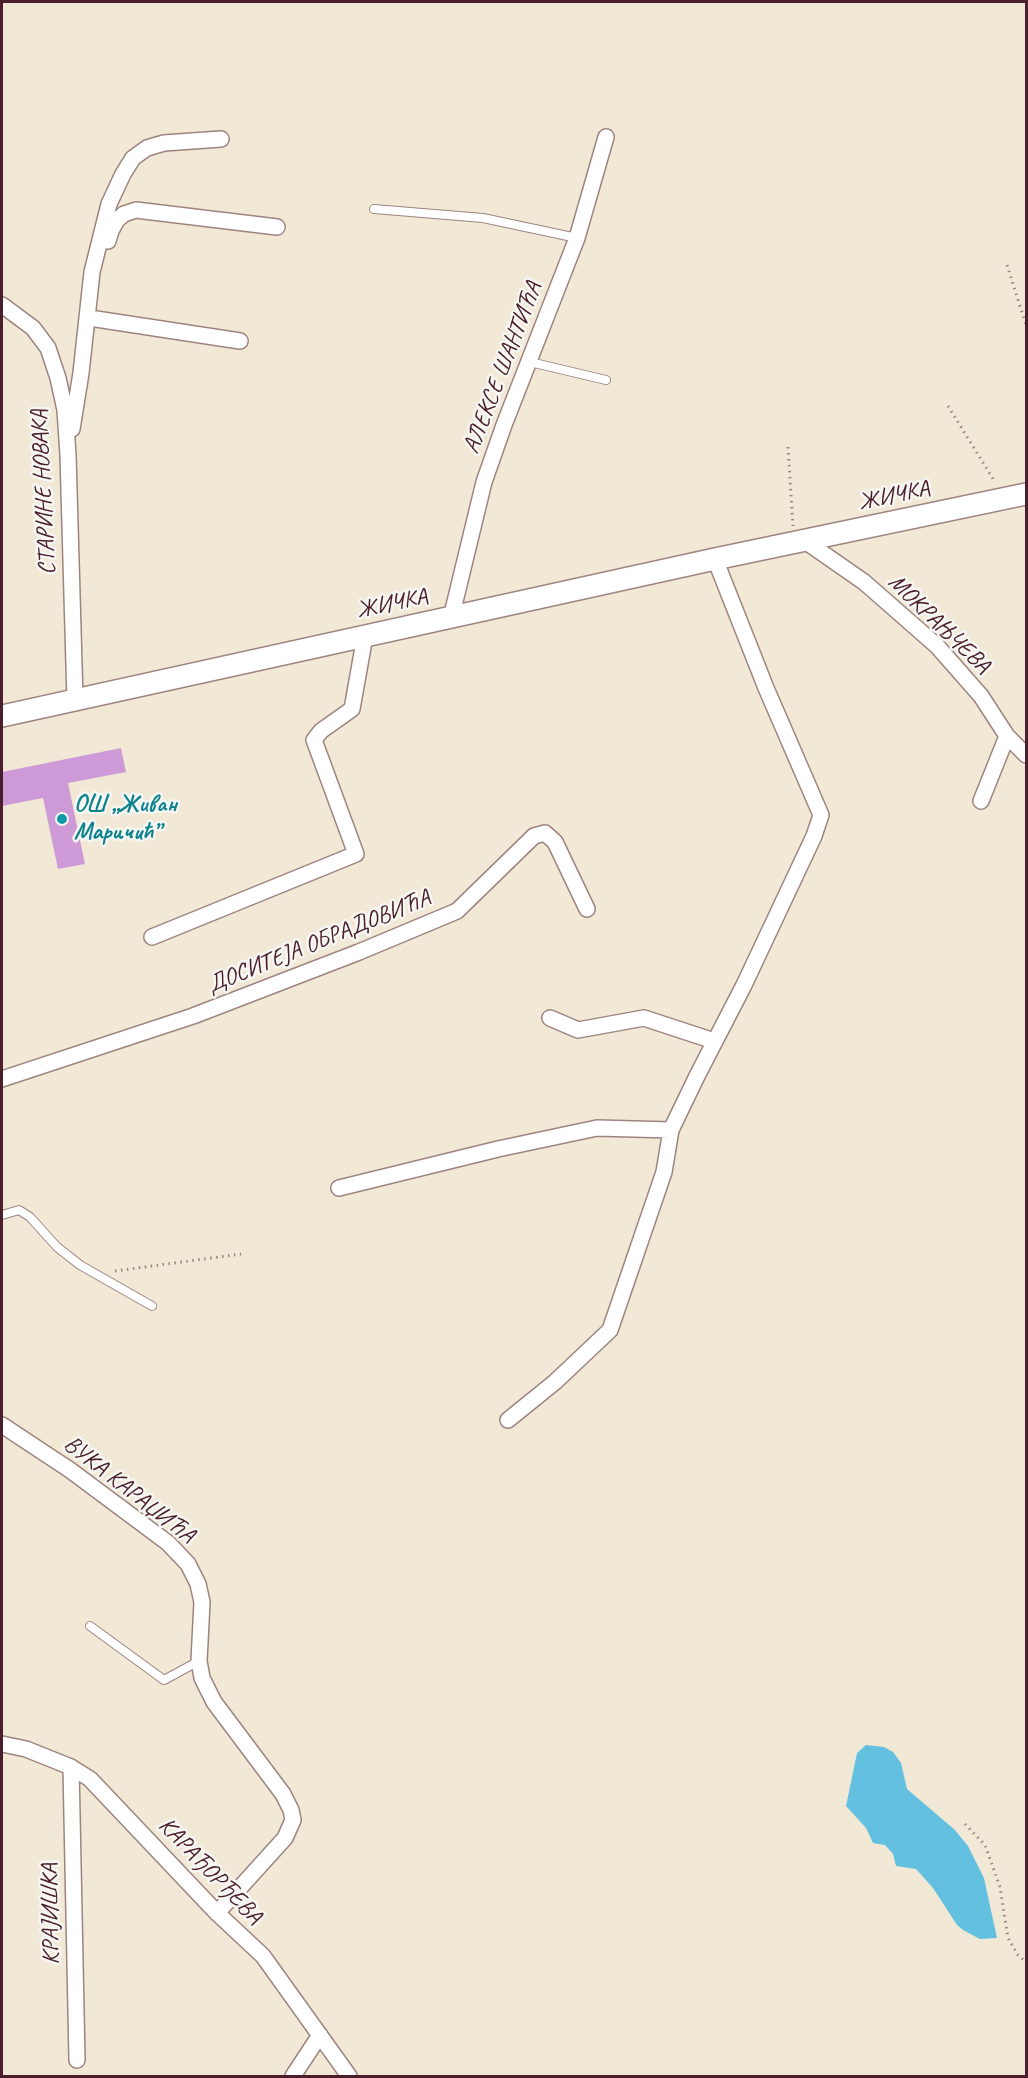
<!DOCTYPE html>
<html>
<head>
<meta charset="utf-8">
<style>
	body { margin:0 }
	#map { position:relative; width:1028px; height:2078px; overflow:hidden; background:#f1e9d5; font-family:Caveat,sans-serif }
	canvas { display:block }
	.frame { position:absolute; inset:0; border:3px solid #4a1f2b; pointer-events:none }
</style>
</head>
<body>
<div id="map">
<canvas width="1028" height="2078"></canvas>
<div class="frame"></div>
</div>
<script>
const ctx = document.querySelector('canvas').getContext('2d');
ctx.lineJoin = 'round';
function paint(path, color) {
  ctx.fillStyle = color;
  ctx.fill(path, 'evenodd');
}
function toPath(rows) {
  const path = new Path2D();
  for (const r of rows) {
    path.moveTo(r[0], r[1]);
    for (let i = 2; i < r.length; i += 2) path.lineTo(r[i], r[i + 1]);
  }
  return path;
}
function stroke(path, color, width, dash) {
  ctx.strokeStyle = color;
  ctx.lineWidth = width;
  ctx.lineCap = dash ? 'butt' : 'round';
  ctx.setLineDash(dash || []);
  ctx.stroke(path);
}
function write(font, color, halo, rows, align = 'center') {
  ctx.font = font + ' Caveat,sans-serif';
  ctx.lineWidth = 5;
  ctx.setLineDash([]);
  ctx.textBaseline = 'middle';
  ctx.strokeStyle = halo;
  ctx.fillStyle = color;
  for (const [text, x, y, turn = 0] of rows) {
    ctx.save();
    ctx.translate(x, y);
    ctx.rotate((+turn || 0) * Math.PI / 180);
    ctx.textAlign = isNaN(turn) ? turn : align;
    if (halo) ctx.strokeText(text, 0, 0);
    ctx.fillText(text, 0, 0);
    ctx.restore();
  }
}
paint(toPath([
	[866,1745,884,1747,893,1752,901,1763,907,1789,955,1830,968,1846,984,1878,997,1938,980,1939,963,1930,957,1925,933,1888,916,1869,896,1866,893,1854,885,1845,873,1843,866,1828,846,1806,857,1753]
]), '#63c0e1');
paint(toPath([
	[121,748,126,772,68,783,85,864,58,869,43,798,2,806,2,772]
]), '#cd9ad7');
const lane = toPath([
	[374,209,483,218,577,238],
	[530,362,606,380],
	[2,1215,19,1210,30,1217,57,1247,80,1265,152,1306],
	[90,1626,164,1680,199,1661]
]);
const street = toPath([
	[108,241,111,231,117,220,124,214,136,210,277,227],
	[2,305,33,328,48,348,58,378,65,410,68,455,75,700],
	[96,319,240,341],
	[72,429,81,373,92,272,109,204,123,174,133,158,147,148,164,143,221,139],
	[805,541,864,582,937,646,981,696,1007,736,1026,755],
	[451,618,484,482,504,425,577,238,606,137],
	[981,801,1007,736],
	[152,937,356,854,314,740,321,731,352,709,365,636],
	[550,1018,578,1030,644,1018,714,1041],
	[2,1079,193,1016,359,952,457,911,534,836,545,833,555,842,587,909],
	[339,1188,498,1149,597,1128,671,1130],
	[508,1420,555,1382,610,1330,664,1172,671,1130,697,1076,744,985,814,836,821,815,766,688,715,559],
	[2,1425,70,1470,168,1543,188,1564,198,1584,202,1602,199,1661,202,1678,214,1702,283,1794,291,1810,293,1820,285,1838,217,1913],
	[2,1744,26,1749,71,1767,90,1779,217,1913,263,1956,349,2076],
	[71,1767,77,2060],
	[293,2076,320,2035]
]);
const secondary = toPath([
	[2,716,715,559,1026,494]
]);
stroke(lane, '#9e8480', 10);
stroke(street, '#9e8480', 18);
stroke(secondary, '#9e8480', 24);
stroke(toPath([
	[1007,265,1026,325],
	[948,406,995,482],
	[788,447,793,526],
	[115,1271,241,1254],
	[965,1824,985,1845,1000,1887,1008,1938,1018,1955,1026,1962]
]), '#9e8480', 3, [1.5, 4.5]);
stroke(lane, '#fff', 8);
stroke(street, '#fff', 15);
stroke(secondary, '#fff', 21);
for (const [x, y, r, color] of [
	[62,819,6,"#0f9aa8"]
]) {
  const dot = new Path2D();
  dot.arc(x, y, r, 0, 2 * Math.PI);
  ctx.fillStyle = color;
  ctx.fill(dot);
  stroke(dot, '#f6f6f2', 2);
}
write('24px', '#4a1f2b', '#f6f6f2', [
	["АЛЕКСЕ ШАНТИЋА",503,368,-69],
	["СТАРИНЕ НОВАКА",44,492,-93],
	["ЖИЧКА",894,496,-12],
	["ЖИЧКА",392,604,-12],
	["МОКРАЊЧЕВА",939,624,44],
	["ДОСИТЕЈА ОБРАДОВИЋА",319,942,-22],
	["ВУКА КАРАЏИЋА",129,1490,38],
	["КАРАЂОРЂЕВА",210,1871,46],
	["КРАЈИШКА",51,1914,-91]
]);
write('bold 24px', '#0d838f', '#f6f6f2', [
	["ОШ „Живан",74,805],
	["Маричић”",74,833]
], 'left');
</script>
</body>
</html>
